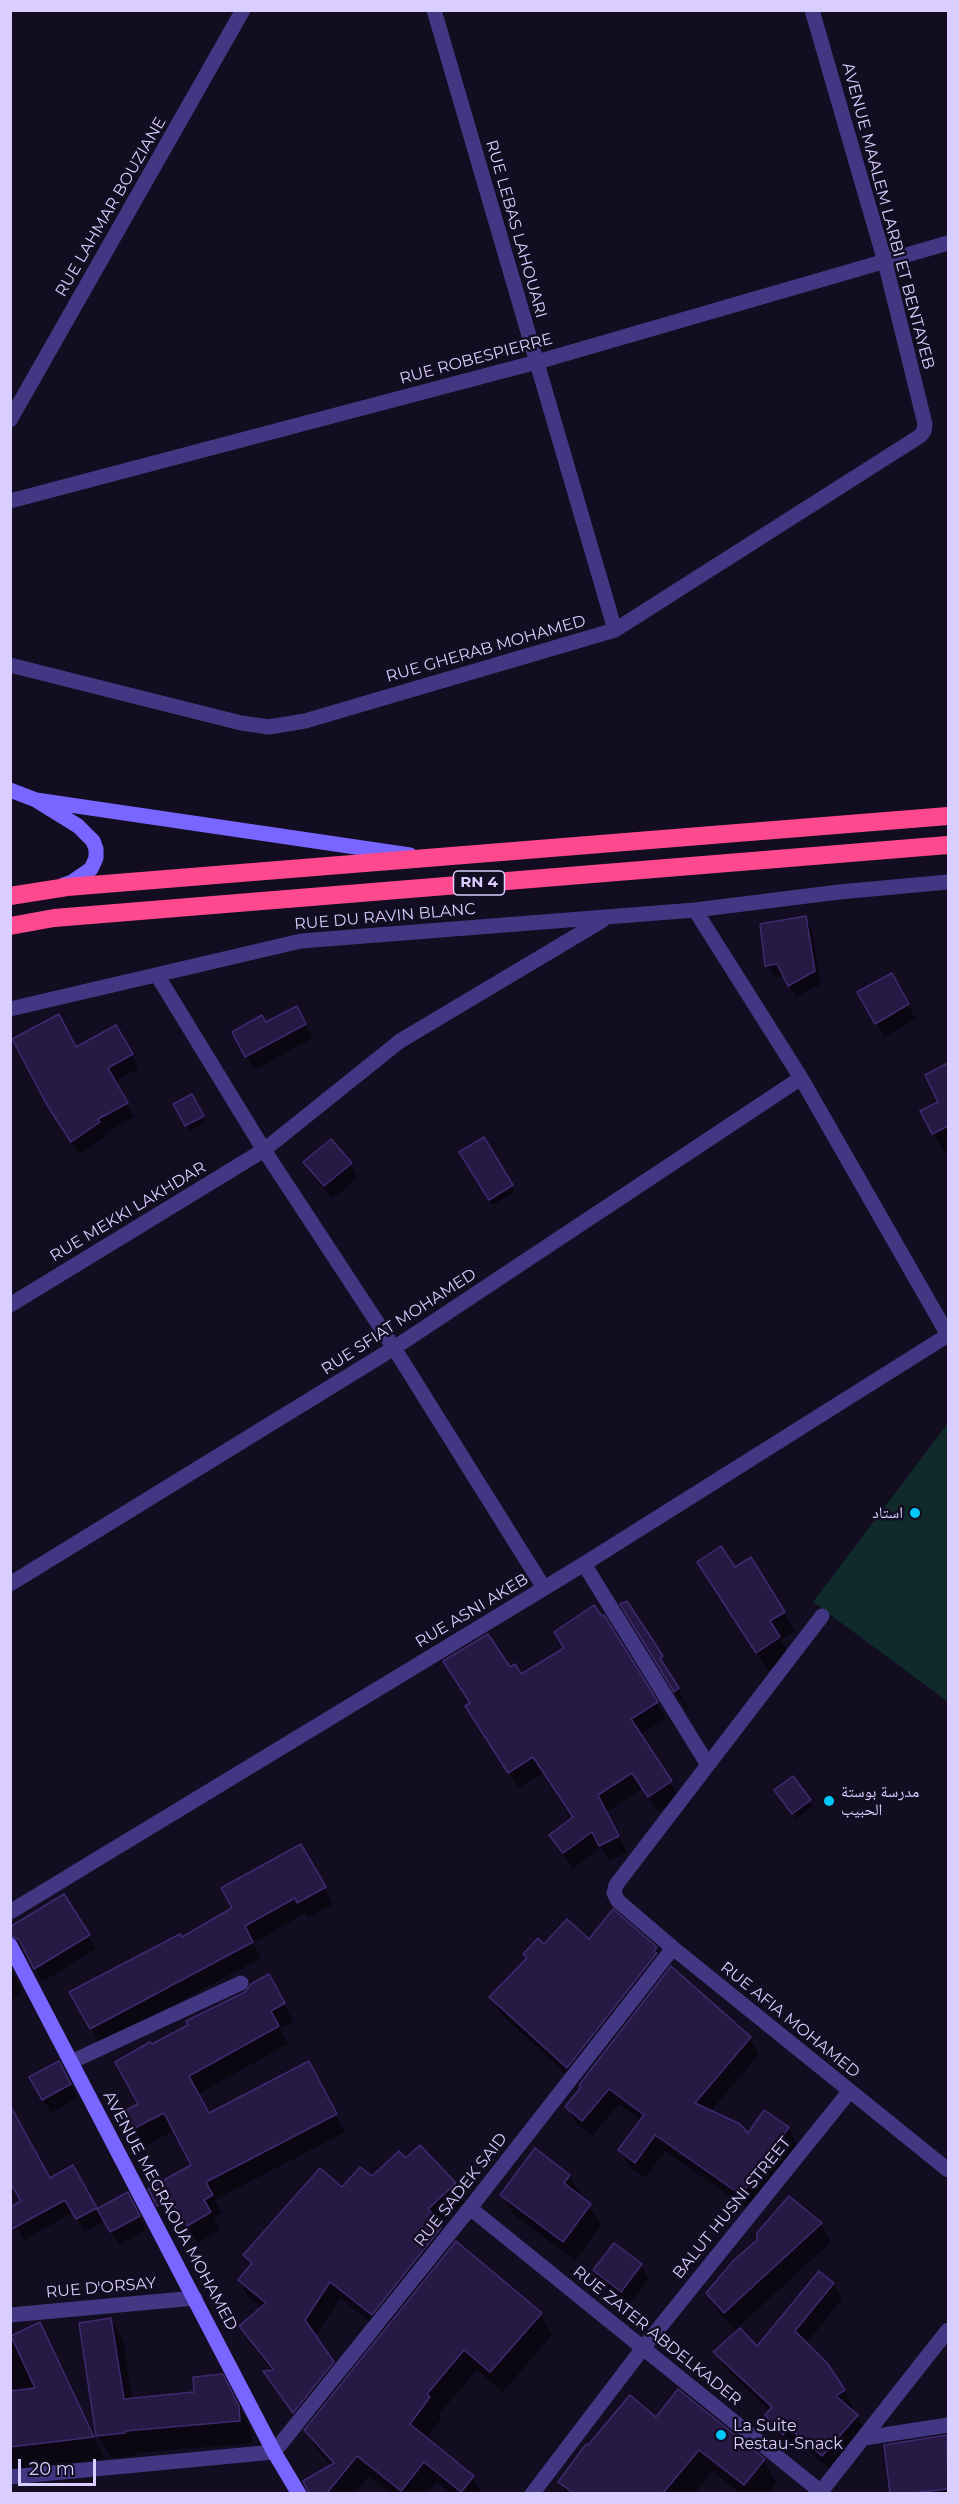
<!DOCTYPE html>
<html>
<head>
<meta charset="utf-8">
<style>
	body { margin:0 }
	#map { position:relative; width:959px; height:2504px; overflow:hidden; background:#130d22; font-family:Montserrat,sans-serif }
	canvas { display:block }
	.frame { position:absolute; inset:0; border:12px solid #d9ceff; pointer-events:none }
	.scale { position:absolute; left:18px; top:2459px; width:78px; height:27px; box-sizing:border-box; border:3px solid #d9ceff; border-top:0; padding-left:8px; font-size:18px; line-height:21px; white-space:nowrap; color:#d9ceff; -webkit-text-stroke:4px #130d22; paint-order:stroke }
</style>
</head>
<body>
<div id="map">
<canvas width="959" height="2504"></canvas>
<div class="frame"></div>
<div class="scale">20 m</div>
</div>
<script>
const ctx = document.querySelector('canvas').getContext('2d');
ctx.lineJoin = 'round';
function paint(path, color) {
  ctx.fillStyle = color;
  ctx.fill(path, 'evenodd');
}
function toPath(rows) {
  const path = new Path2D();
  for (const r of rows) {
    path.moveTo(r[0], r[1]);
    for (let i = 2; i < r.length; i += 2) path.lineTo(r[i], r[i + 1]);
  }
  return path;
}
function stroke(path, color, width, dash) {
  ctx.strokeStyle = color;
  ctx.lineWidth = width;
  ctx.lineCap = dash ? 'butt' : 'round';
  ctx.setLineDash(dash || []);
  ctx.stroke(path);
}
function write(font, color, halo, rows, align = 'center') {
  ctx.font = font + ' Montserrat,"Noto Naskh Arabic",sans-serif';
  ctx.lineWidth = 5;
  ctx.setLineDash([]);
  ctx.textBaseline = 'middle';
  ctx.strokeStyle = halo;
  ctx.fillStyle = color;
  for (const [text, x, y, turn = 0] of rows) {
    ctx.save();
    ctx.translate(x, y);
    ctx.rotate((+turn || 0) * Math.PI / 180);
    ctx.textAlign = isNaN(turn) ? turn : align;
    if (halo) ctx.strokeText(text, 0, 0);
    ctx.fillText(text, 0, 0);
    ctx.restore();
  }
}
paint(toPath([
	[948,1423,948,1702,813,1602]
]), '#102a2c');
paint(toPath([
	[805,918,812,930,821,984,796,997,784,976,774,977,767,965],
	[891,975,916,1019,884,1037,859,993],
	[304,1021,313,1038,254,1070,234,1032,265,1024],
	[116,1027,139,1068,114,1082,134,1117,105,1133,107,1136,79,1154,56,1119,76,1049],
	[947,1066,948,1150,944,1152,933,1133],
	[191,1096,206,1123,190,1131,175,1105],
	[484,1139,515,1192,493,1205,461,1153],
	[305,1163,350,1164,358,1178,332,1199,313,1176],
	[699,1563,734,1569,784,1612,795,1631,780,1640,790,1656,768,1671],
	[626,1603,673,1676,671,1678,689,1708,686,1710,633,1623],
	[509,1669,521,1676,656,1703,666,1719,640,1735,680,1798,658,1812,643,1788,606,1812,627,1852,609,1861,601,1847,573,1869,551,1836,574,1818,544,1772,519,1788,477,1723],
	[780,1796,809,1800,813,1807,796,1819],
	[300,1846,333,1904,308,1918,305,1913,253,1943,261,1958,100,2044,71,1992,181,1939,234,1909],
	[10,1929,88,1936,96,1949,42,1982,25,1950,18,1948,10,1952],
	[590,1941,656,1948,666,1965,663,1968,665,1971,577,2084,501,2014,491,1997,527,1960,524,1954,544,1946],
	[10,1969,23,1993,10,2001],
	[268,1976,294,2022,279,2029,288,2044,198,2094,209,2115,318,2081,345,2132,215,2200,222,2213,213,2218,220,2230,198,2243,181,2216,168,2223,150,2189,193,2166,175,2130,145,2146,126,2112,140,2104,151,2046,246,1993],
	[750,2038,759,2055,710,2112,748,2136,788,2128,797,2145,751,2211,665,2151,645,2178,629,2167,620,2150,642,2121,619,2104,592,2136,577,2124,567,2107,582,2088],
	[67,2076,78,2098,51,2113,31,2078],
	[535,2150,569,2176,601,2225,575,2261,514,2215,502,2195],
	[406,2160,455,2184,465,2201,440,2224,452,2249,540,2314,552,2335,503,2392,477,2370,439,2414,441,2419,426,2439,472,2477,482,2494,451,2494,437,2482,427,2494,391,2494,369,2476,355,2494,310,2493,304,2481,332,2466,318,2451,305,2427,303,2429,275,2388,266,2372,273,2372,251,2343,241,2326,262,2308,249,2298,240,2281,252,2266,245,2255,343,2189,372,2178],
	[340,2298,384,2333,344,2382,315,2337],
	[73,2167,97,2211,127,2194,146,2230,119,2245,105,2221,85,2232,74,2212,24,2240,10,2216,23,2202,50,2180],
	[789,2198,821,2224,831,2242,735,2330,719,2312,708,2293,758,2240],
	[615,2245,641,2265,649,2279,629,2304,603,2284,595,2270],
	[833,2284,842,2299,806,2344,844,2390,853,2406,849,2409,857,2416,866,2432,832,2471,799,2443,793,2450,776,2431,767,2415,770,2411,724,2367,715,2352,757,2348],
	[111,2319,124,2342,132,2399,235,2399,251,2430,252,2443,137,2453,137,2455,111,2458,98,2436,81,2324],
	[39,2324,52,2346,105,2459,10,2470,10,2333,22,2332],
	[656,2419,764,2460,776,2482,768,2494,741,2494,713,2471,694,2494,566,2494,560,2482],
	[948,2436,948,2494,892,2494,886,2446]
]), '#0007');
const building = toPath([
	[806,916,815,971,788,986,777,964,765,966,760,924,806,916],
	[892,973,909,1004,875,1024,857,992,892,973],
	[297,1006,306,1024,245,1057,232,1032,262,1015,266,1022,297,1006],
	[59,1014,76,1047,116,1025,133,1054,108,1068,128,1103,98,1119,100,1122,71,1142,47,1105,12,1039,59,1014],
	[948,1063,948,1126,932,1134,920,1111,938,1102,925,1075,948,1063],
	[192,1094,204,1116,185,1126,173,1104,192,1094],
	[484,1137,513,1185,489,1200,459,1152,484,1137],
	[331,1139,352,1163,324,1186,303,1162,331,1139],
	[721,1546,735,1567,751,1557,785,1612,770,1621,780,1637,756,1653,697,1562,721,1546],
	[627,1601,663,1656,660,1658,679,1688,674,1692,620,1604,627,1601],
	[594,1605,602,1616,604,1615,658,1702,631,1719,672,1781,648,1797,632,1773,598,1795,619,1836,599,1846,592,1832,563,1853,549,1835,573,1817,533,1757,508,1773,465,1706,470,1703,443,1661,488,1634,510,1667,515,1664,521,1674,564,1648,554,1632,594,1605],
	[793,1776,811,1800,792,1814,774,1790,793,1776],
	[301,1844,326,1887,297,1903,295,1898,245,1926,253,1942,90,2029,69,1992,180,1934,182,1937,232,1908,221,1888,301,1844],
	[64,1894,90,1935,34,1969,19,1940,10,1935,10,1927,64,1894],
	[613,1909,657,1947,654,1951,657,1953,567,2068,489,1997,527,1958,523,1954,538,1938,544,1944,567,1919,589,1939,613,1909],
	[671,1966,751,2037,695,2103,740,2124,748,2133,764,2110,789,2127,741,2195,655,2135,635,2163,618,2150,644,2115,609,2089,582,2121,565,2107,581,2087,579,2085,671,1966],
	[269,1974,285,2003,271,2011,279,2026,189,2076,209,2113,309,2061,337,2114,206,2182,213,2195,204,2200,211,2212,187,2226,170,2199,157,2206,148,2189,191,2165,164,2113,133,2129,124,2111,138,2104,115,2062,150,2042,152,2044,188,2025,186,2021,245,1992,251,1984,269,1974],
	[59,2061,71,2084,42,2100,29,2077,59,2061],
	[10,2105,50,2178,73,2165,97,2208,76,2219,65,2200,10,2230,10,2207,21,2201,10,2182,10,2105],
	[420,2145,456,2183,428,2209,441,2222,438,2225,441,2228,372,2315,330,2282,305,2320,334,2362,293,2413,263,2371,274,2370,239,2326,266,2303,238,2280,252,2263,243,2255,320,2168,342,2187,360,2167,372,2176,399,2151,406,2158,420,2145],
	[535,2148,570,2175,564,2183,591,2204,563,2242,500,2195,535,2148],
	[128,2192,140,2216,110,2232,97,2209,128,2192],
	[789,2196,822,2223,724,2313,706,2293,734,2260,757,2240,757,2233,789,2196],
	[456,2241,542,2313,490,2372,464,2350,427,2394,430,2397,410,2424,474,2476,461,2492,424,2462,401,2491,357,2456,327,2493,309,2493,303,2481,334,2463,304,2430,456,2241],
	[614,2243,642,2264,621,2292,593,2270,614,2243],
	[819,2271,834,2283,795,2331,828,2364,845,2390,836,2396,858,2415,822,2456,789,2428,783,2435,765,2415,772,2407,713,2352,740,2328,757,2346,819,2271],
	[111,2318,124,2399,194,2392,193,2377,223,2374,239,2406,240,2421,125,2431,125,2433,96,2436,79,2323,111,2318],
	[40,2322,94,2437,10,2447,10,2391,35,2388,11,2336,40,2322],
	[678,2389,765,2459,744,2485,699,2450,663,2493,573,2493,558,2482,586,2444,588,2445,630,2395,656,2417,678,2389],
	[947,2435,948,2489,913,2493,890,2493,884,2445,947,2435]
]);
paint(building, '#261944');
stroke(building, '#3f2a70', 1.5);
stroke(toPath([
	[434,10,615,630],
	[10,420,243,10],
	[10,501,537,362,948,243],
	[10,665,241,723,269,727,305,721,615,630,920,436,924,431,925,424,885,262,812,10],
	[695,910,801,1078,948,1335],
	[157,975,264,1150,394,1348,544,1588],
	[10,1009,301,941,695,910,839,892,948,882],
	[10,1305,264,1150,400,1041,603,920],
	[584,1564,708,1765],
	[10,1584,394,1348,801,1078],
	[822,1616,616,1885,614,1893,618,1901,673,1948,948,2170],
	[10,1912,584,1564,948,1335],
	[71,2062,241,1983],
	[470,2208,821,2492],
	[10,2315,195,2298],
	[864,2438,948,2425],
	[10,2477,274,2452,470,2208,673,1948],
	[532,2494,643,2348,849,2092],
	[819,2494,948,2330]
]), '#423782', 15);
stroke(toPath([
	[10,790,36,800,78,826,93,841,96,849,96,858,91,869,72,882,63,885],
	[36,800,410,855],
	[10,1945,274,2452,299,2494]
]), '#7965ff', 15);
stroke(toPath([
	[10,896,67,887,948,816],
	[10,926,54,918,948,845]
]), '#ff498e', 18);
for (const [x, y, r, color] of [
	[915,1513,6,"#00c7f9"],
	[829,1801,6,"#00c7f9"],
	[721,2435,6,"#00c7f9"]
]) {
  const dot = new Path2D();
  dot.arc(x, y, r, 0, 2 * Math.PI);
  ctx.fillStyle = color;
  ctx.fill(dot);
  stroke(dot, '#130d22', 2);
}
for (const [x, y, w] of [
	[479,883,51]
]) {
  const box = new Path2D();
  box.roundRect(x - w / 2, y - 12, w, 24, 4.5);
  ctx.fillStyle = '#130d22';
  ctx.fill(box);
  stroke(box, '#d9ceff', 1.5);
}
write('bold 15px', '#d9ceff', null, [
	["RN 4",479,883]
]);
write('16px', '#d9ceff', '#130d22', [
	["RUE LAHMAR BOUZIANE",111,207,-60],
	["AVENUE MAALEM LARBI ET BENTAYEB",888,216,75],
	["RUE LEBAS LAHOUARI",516,229,74],
	["RUE ROBESPIERRE",476,359,-15],
	["RUE GHERAB MOHAMED",486,649,-16],
	["RUE DU RAVIN BLANC",385,917,-5],
	["RUE MEKKI LAKHDAR",128,1212,-31],
	["RUE SFIAT MOHAMED",399,1322,-33],
	["RUE ASNI AKEB",472,1611,-31],
	["RUE AFIA MOHAMED",790,2020,39],
	["RUE SADEK SAID",461,2190,-52],
	["BALUT HUSNI STREET",732,2208,-51],
	["AVENUE MEGRAOUA MOHAMED",170,2211,62],
	["RUE D'ORSAY",101,2288,-5],
	["RUE ZATER ABDELKADER",657,2336,39]
]);
write('16px', '#d9ceff', '#130d22', [
	["استاد",903,1513,"right"],
	["مدرسة بوستة",841,1792],
	["الحبيب",841,1810],
	["La Suite",733,2426],
	["Restau-Snack",733,2444]
], 'left');
</script>
</body>
</html>
